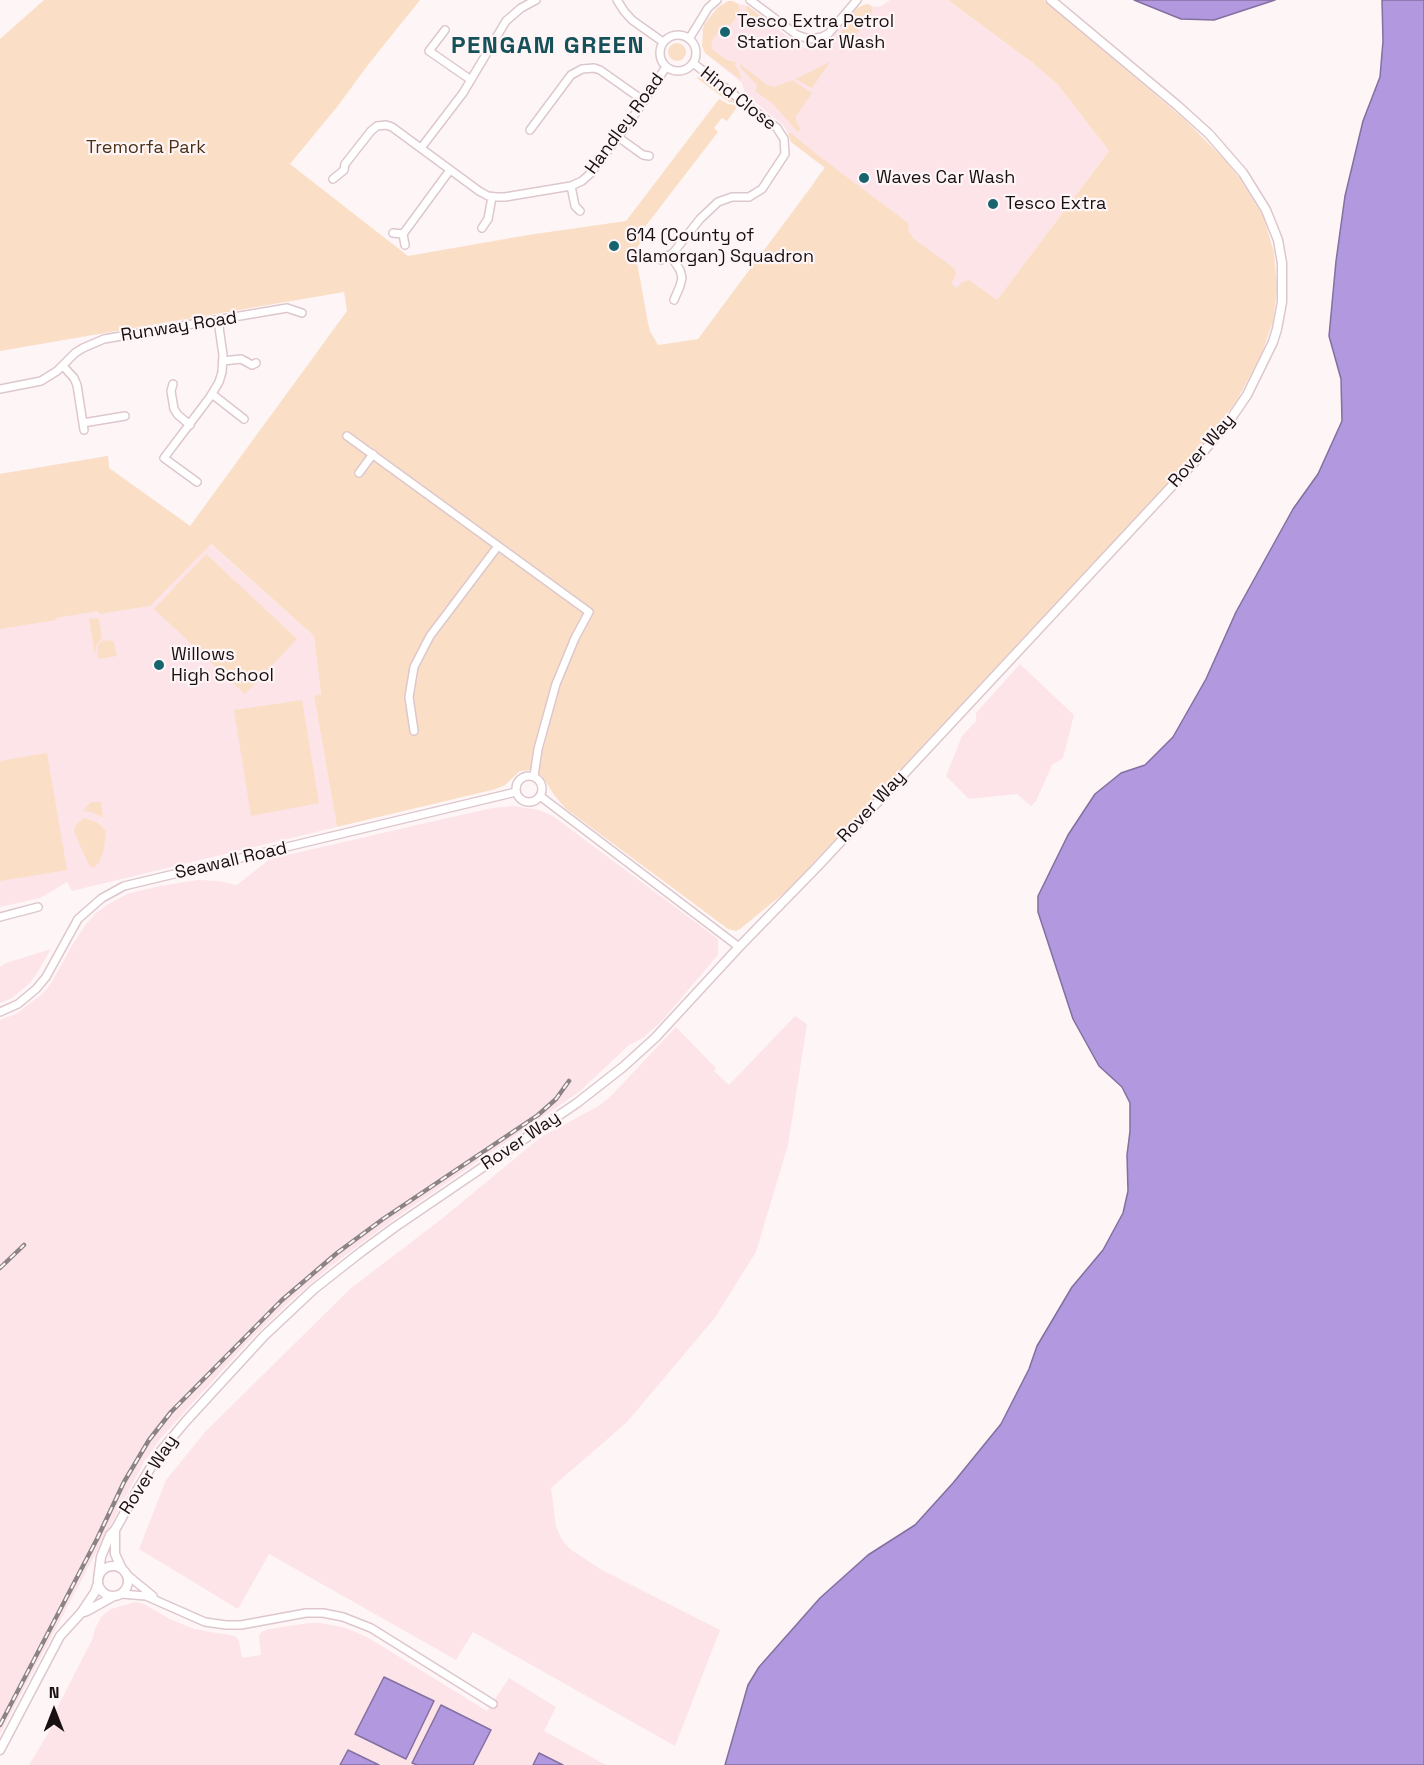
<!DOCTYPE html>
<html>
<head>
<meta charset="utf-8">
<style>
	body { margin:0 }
	#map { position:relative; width:1424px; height:1765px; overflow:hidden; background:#fef5f7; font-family:"Space Grotesk",sans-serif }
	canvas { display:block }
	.north { position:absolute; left:24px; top:1681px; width:60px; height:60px; -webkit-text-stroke:4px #fef5f7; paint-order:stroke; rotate:0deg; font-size:16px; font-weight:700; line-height:24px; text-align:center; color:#181012 }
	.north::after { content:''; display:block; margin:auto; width:21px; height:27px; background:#181012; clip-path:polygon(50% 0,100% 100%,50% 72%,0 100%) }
</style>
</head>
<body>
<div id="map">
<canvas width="1424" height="1765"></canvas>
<div class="north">N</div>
</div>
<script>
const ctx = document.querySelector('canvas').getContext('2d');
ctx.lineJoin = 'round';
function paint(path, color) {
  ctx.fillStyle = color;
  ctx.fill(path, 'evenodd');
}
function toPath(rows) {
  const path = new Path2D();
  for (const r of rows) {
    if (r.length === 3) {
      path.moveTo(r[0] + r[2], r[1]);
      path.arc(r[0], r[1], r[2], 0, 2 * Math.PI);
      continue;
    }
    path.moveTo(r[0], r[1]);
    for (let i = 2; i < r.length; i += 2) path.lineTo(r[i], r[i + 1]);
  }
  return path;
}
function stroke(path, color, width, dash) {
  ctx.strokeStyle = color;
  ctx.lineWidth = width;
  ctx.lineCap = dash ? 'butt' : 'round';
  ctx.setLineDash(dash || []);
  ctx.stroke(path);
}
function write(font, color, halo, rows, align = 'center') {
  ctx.font = font + ' "Space Grotesk",sans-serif';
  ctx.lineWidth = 4.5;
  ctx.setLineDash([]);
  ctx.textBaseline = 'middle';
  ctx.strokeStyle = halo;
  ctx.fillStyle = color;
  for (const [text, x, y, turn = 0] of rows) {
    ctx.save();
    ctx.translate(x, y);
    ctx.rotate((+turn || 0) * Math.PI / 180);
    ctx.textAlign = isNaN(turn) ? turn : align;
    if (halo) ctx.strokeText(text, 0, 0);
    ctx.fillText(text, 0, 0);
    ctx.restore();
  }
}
paint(toPath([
	[890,0,948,0,1034,64,1058,85,1109,151,997,300,956,291,814,182,825,167,791,142,786,129,782,124,745,94,742,83,705,53,705,43,735,3,748,6,801,47,814,49,827,44,849,16,860,7,868,4,874,7,882,6],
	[108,456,109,468,190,526,314,636,321,694,314,696,337,827,72,891,67,882,40,898,0,907,0,474],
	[1020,664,1074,715,1063,758,1052,765,1036,801,1031,806,1017,794,969,799,946,776,962,736,976,721,976,713],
	[513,806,539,810,553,816,718,939,718,955,661,1022,643,1038,629,1045,579,1092,397,1217,356,1247,330,1267,288,1303,246,1344,161,1438,144,1462,0,1734,0,1020,16,1014,42,994,50,985,74,942,87,923,96,913,107,905,127,894,160,886,198,880,219,881,237,885,270,859,452,817,492,808],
	[51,949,36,975,29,984,12,998,0,1003,0,967,6,963],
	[795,1016,807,1024,788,1145,756,1252,714,1319,626,1423,551,1488,556,1527,562,1540,570,1549,602,1570,720,1630,675,1746,473,1632,456,1660,269,1554,238,1609,139,1549,166,1480,205,1432,350,1289,439,1221,541,1137,597,1107,609,1098,676,1027,716,1068,714,1071,729,1085],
	[135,1602,144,1604,170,1619,194,1629,235,1636,239,1641,242,1658,261,1655,259,1637,261,1632,269,1629,309,1623,321,1623,346,1628,367,1637,487,1711,509,1678,556,1707,544,1731,606,1765,29,1765,58,1717,54,1714,92,1640,95,1629,101,1617,111,1609]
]), '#fde4e9');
paint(toPath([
	[44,0,420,0,371,61,337,107,290,164,408,256,528,235,626,221,719,99,728,104,735,105,738,106,727,121,722,118,714,128,718,132,641,232,641,242,635,251,648,323,650,331,658,345,698,339,825,168,791,142,788,134,791,133,815,153,908,223,909,232,914,239,954,268,956,274,951,284,957,288,962,282,969,280,997,300,1109,151,1058,85,1034,64,948,0,1044,0,1184,119,1225,160,1240,179,1263,216,1274,252,1277,289,1273,322,1261,355,1236,402,1196,453,789,889,740,929,736,931,728,929,565,808,554,795,542,776,532,770,520,771,505,785,496,789,337,827,314,696,321,694,314,636,211,544,150,606,104,613,101,615,97,611,56,618,56,620,0,629,0,474,108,456,109,468,190,526,347,311,344,292,0,351,0,39],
	[728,1,733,1,738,4,740,10,737,17,729,26,727,24,722,27,711,42,713,50,727,60,736,62,735,65,741,76,740,79,705,53,702,46,703,31,702,31,705,23,718,7],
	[866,4,870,5,872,10,871,15,842,53,839,38,841,32,848,22,846,21,857,8],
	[748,6,766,20,766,25,762,30,747,19,746,7],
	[677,52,9],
	[830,62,812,88,795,79,811,71],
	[740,64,767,85,774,87,792,80,812,93,796,116,797,124,801,128,798,132,772,103,755,91,757,87,756,84,740,67],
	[698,76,709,82,737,103,729,102,697,78],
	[206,554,297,639,245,694,154,609],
	[96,618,99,619,102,638,96,646,95,655,89,619],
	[110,640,114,642,117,656,98,659,97,646,102,641],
	[302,700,319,803,251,816,234,710],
	[47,753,67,870,0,881,0,761],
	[91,802,101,802,103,817,91,812,83,811],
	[85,818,98,823,105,830,106,832,104,849,99,863,93,868,89,865,74,832,76,824]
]), '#fadfc6');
const water = toPath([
	[1134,0,1275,0,1214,20,1181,19,1134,0],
	[1382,0,1424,0,1424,1765,725,1765,748,1685,759,1667,820,1598,868,1555,915,1525,953,1483,1001,1424,1029,1369,1037,1346,1072,1287,1103,1250,1123,1213,1128,1191,1127,1155,1130,1131,1130,1103,1122,1087,1099,1066,1073,1019,1038,912,1038,896,1068,835,1095,794,1121,773,1145,765,1173,737,1206,679,1236,612,1293,509,1318,474,1342,421,1341,379,1329,336,1336,261,1345,196,1363,121,1380,77,1383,41,1382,0],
	[384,1677,434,1701,406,1759,355,1734,384,1677],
	[441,1705,491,1730,473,1765,417,1765,412,1763,441,1705],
	[348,1750,379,1765,340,1765,348,1750],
	[539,1753,563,1765,533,1765,539,1753]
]);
paint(water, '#b298de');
stroke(water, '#846fa1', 1.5);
const minor = toPath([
	[617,0,624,11,632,20,663,42],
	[750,0,797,35,809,39,822,37,829,33,857,0],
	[445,30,429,51,471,80],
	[678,53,18],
	[689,39,708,8,717,0],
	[530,130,571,75,582,69,594,68,600,70,644,101],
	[618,137,643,155,649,156],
	[421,148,463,93,506,21,521,8,536,0],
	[344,170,345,164,371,131,377,126,386,125,392,127,479,191,488,196,496,197,505,197,571,186,582,181,591,173,633,117,666,67],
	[333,179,344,170],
	[571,186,575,206,580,211],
	[482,228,488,219,492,197],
	[393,233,403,234],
	[403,234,450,170],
	[403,234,405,245],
	[670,255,680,270,682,278,680,286,674,300],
	[661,260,673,253,700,219,718,202,732,197,749,197,762,189,785,154,784,139,777,128,693,63],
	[223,361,241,359,252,365,256,363],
	[63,366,74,378,77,385,84,430],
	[173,384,171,391,174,409,178,415,190,425],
	[0,389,41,381,57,371,75,353,83,348,104,339,287,308,302,313],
	[212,394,244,419],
	[83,423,125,416],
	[347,436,589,612,575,638,556,684,538,749,534,776],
	[359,473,373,454],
	[197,482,164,458,210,397,219,382,222,372,223,355,218,320],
	[414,731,409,697,414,667,430,636,498,546],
	[529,789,13],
	[540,796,739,947],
	[0,917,38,907],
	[0,1012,18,1004,36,989,46,977,78,919,102,898,124,886,516,792],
	[125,1573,153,1596],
	[121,1594,146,1596,205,1622,226,1625,241,1625,306,1613,323,1613,343,1617,371,1628,493,1704]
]);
const tertiary = toPath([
	[115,1530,115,1554,122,1569],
	[113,1581,15],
	[98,1580,101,1557,110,1535,115,1530,139,1487,160,1452,186,1421,264,1336,314,1289,361,1252,395,1227,577,1103,623,1067,655,1038,739,947,817,867,1198,458,1230,420,1247,395,1273,342,1277,329,1282,302,1282,263,1278,240,1266,210,1243,173,1209,134,1178,106,1051,0],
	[81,1613,87,1611,114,1596],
	[0,1750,60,1636,81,1613,95,1592,98,1583]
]);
stroke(minor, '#dec7cc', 10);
stroke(tertiary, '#dec7cc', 11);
stroke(minor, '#fff', 7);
stroke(tertiary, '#fff', 8);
const rail = toPath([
	[0,1268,24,1245],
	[0,1725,97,1539,124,1482,149,1440,171,1412,282,1300,337,1253,383,1219,538,1115,556,1099,569,1081]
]);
stroke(rail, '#8b8385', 4.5);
stroke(rail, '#fef5f7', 2, [7]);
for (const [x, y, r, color] of [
	[725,32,6,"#18646e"],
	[864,178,6,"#18646e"],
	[993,204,6,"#18646e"],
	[614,246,6,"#18646e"],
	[159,665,6,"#18646e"]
]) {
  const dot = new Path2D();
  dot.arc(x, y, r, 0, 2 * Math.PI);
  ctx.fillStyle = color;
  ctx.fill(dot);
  stroke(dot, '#fef5f7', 2);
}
write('18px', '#181012', '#fef5f7', [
	["Tesco Extra Petrol",737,22],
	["Station Car Wash",737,43],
	["Waves Car Wash",876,178],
	["Tesco Extra",1005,204],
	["614 (County of",626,236],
	["Glamorgan) Squadron",626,257],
	["Willows",171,655],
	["High School",171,676]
], 'left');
write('18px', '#181012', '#fef5f7', [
	["Hind Close",738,99,38],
	["Handley Road",625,124,-54],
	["Runway Road",179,327,-9],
	["Rover Way",1202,451,-49],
	["Rover Way",872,807,-47],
	["Seawall Road",231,861,-13],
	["Rover Way",521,1141,-34],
	["Rover Way",149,1475,-57]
]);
write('18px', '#4a3117', '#fef5f7', [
	["Tremorfa Park",146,148]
]);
ctx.letterSpacing = '1.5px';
write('bold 24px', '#165159', '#fef5f7', [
	["PENGAM GREEN",548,46]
]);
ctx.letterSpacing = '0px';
</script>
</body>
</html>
